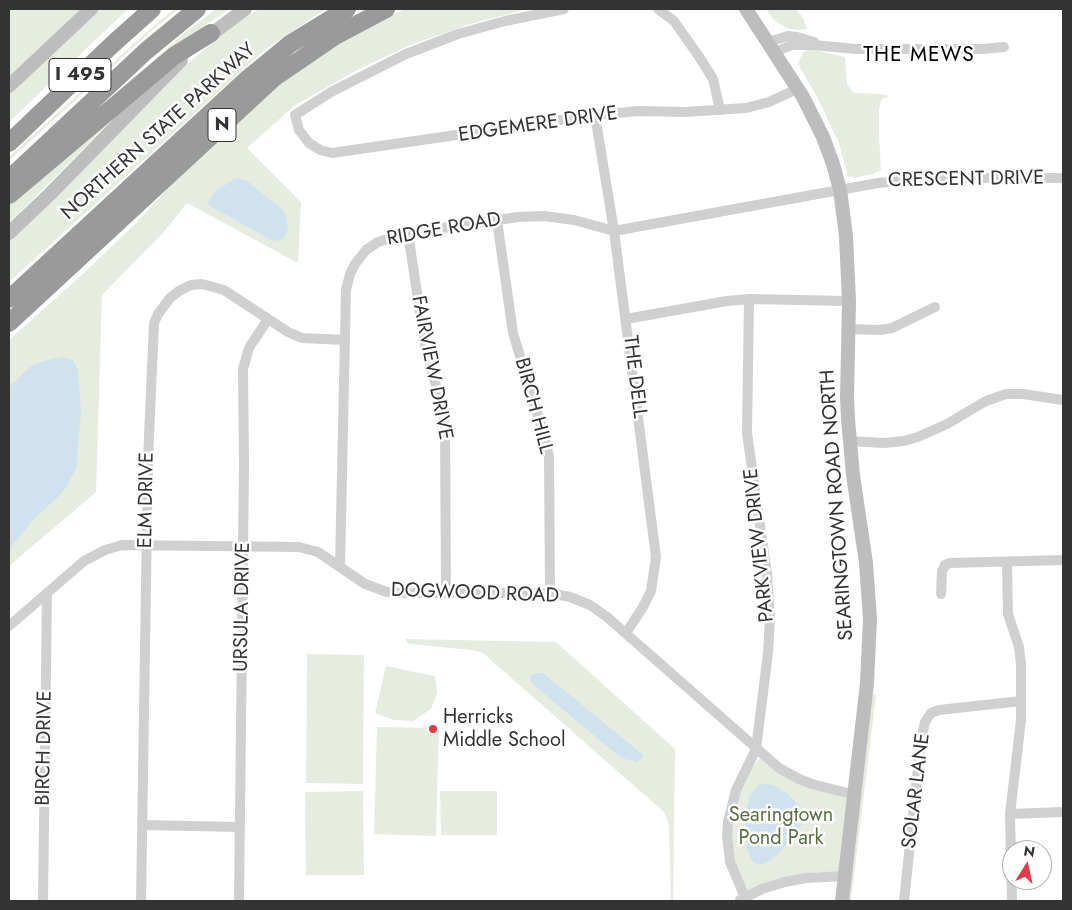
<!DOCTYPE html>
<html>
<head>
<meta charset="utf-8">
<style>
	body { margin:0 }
	#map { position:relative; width:1072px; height:910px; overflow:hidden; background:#fff; font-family:Jost,sans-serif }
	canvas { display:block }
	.frame { position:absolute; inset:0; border:10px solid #333; pointer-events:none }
	.north { position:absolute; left:1002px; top:840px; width:50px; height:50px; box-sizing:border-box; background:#fff; border:1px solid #adadad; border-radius:50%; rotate:10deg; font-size:14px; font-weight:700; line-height:20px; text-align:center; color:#333 }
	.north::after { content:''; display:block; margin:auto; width:18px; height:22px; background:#e63946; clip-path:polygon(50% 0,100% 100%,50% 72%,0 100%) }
</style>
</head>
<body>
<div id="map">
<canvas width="1072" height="910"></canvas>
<div class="frame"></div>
<div class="north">N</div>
</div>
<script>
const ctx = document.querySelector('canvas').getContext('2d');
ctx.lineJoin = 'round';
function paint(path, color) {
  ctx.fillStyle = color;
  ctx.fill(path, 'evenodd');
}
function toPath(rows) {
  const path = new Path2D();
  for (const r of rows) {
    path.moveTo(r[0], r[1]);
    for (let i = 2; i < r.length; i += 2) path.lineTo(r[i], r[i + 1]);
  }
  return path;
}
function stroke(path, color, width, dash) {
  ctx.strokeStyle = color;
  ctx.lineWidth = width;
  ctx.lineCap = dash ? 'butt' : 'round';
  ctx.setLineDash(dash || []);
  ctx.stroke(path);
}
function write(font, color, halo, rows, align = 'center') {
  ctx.font = font + ' Jost,sans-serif';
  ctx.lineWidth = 5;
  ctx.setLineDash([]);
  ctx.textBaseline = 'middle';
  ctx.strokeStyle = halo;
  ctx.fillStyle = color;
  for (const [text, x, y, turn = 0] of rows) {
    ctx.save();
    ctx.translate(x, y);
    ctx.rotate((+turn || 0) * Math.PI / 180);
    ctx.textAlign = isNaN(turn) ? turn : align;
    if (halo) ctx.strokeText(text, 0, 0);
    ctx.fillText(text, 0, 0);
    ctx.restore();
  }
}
paint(toPath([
	[9,9,91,9,9,86],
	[98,9,128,9,9,122,9,93],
	[174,9,178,9,151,31,9,161,9,157,149,30],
	[216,9,230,9,208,23,155,67,128,86,127,84,182,35],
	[259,9,326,9,266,49,9,282,9,240,20,232,165,82,238,22],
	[405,9,528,9,470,24,408,46,359,69,294,106,247,148,301,202,298,263,187,203,162,234,102,295,96,492,9,566,9,340,85,272,139,220,180,175,271,91,309,63,355,32],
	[766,9,796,9,803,18,807,29,795,30,786,28,774,20],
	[807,50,815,50,845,57,847,84,854,93,880,94,890,96,882,99,879,108,879,136,881,170,873,174,854,178,848,176,838,141,816,95,798,64,803,52],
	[116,116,18,214,9,222,9,200],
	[406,639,556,642,675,749,673,901,671,901,669,824,664,812,483,653,471,650,410,644,407,642],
	[307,654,364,655,363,784,306,783],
	[386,666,435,676,437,693,431,709,413,721,394,720,375,713],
	[864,693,876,695,851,901,841,901,844,874,819,872,793,876,748,891,733,862,730,832,732,810,748,774,760,757,774,769,854,795],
	[377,727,439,728,436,836,374,834],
	[363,791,364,875,306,875,305,792],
	[440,791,497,791,497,835,441,835]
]), '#e6ecdf');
paint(toPath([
	[239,178,247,181,283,210,286,215,288,231,284,238,277,241,269,239,207,204,215,192,234,179],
	[64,357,73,360,78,370,81,412,76,469,63,492,34,519,9,549,9,387,30,367,47,360],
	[535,673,543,673,642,754,643,758,636,762,625,759,614,752,535,686,531,681,530,677],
	[765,784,774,785,789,795,805,811,805,816,799,829,778,855,766,863,758,865,752,860,747,848,745,827,746,813,749,798,752,793,759,785]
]), '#cfe2ee');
stroke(toPath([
	[564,9,505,21,458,34,406,54,331,92,295,115,299,130,309,143,320,150,332,153,595,115,639,111,685,112,746,108,769,102,797,89],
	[658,9,674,21,700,58,713,79,720,110],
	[768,42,788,36,797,37,814,42],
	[775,52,792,45,813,45,856,49,983,49,1004,47],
	[595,115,614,231,656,557,651,591,643,607,626,633],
	[497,220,513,333,545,439,549,457,550,593],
	[408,233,425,346,438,393,445,425,446,593],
	[626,319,727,301,749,299,849,301],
	[848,329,880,330,892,328,935,307],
	[849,441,884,443,904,441,918,437,947,424,986,401,1006,394,1023,394,1063,400],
	[1007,562,1008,614,1019,647,1021,664,1021,720,1010,814,1012,901],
	[340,565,346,290,350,274,355,264,366,250,378,242,408,233,518,217,544,216,574,220,614,231,878,183,931,178,1063,178],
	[941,594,942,571,945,565,950,563,1063,560],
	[9,626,84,561,105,550,122,545,299,547,318,552,365,584,387,592,400,593,550,593,570,597,590,605,607,617,779,768,799,779,812,784,855,795],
	[1010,814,1063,812],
	[142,825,239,827],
	[740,900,762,889,785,882,806,878,845,876],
	[43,901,47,594],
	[141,901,148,459,154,323,158,314,170,298,179,291,191,285,202,284,224,290,288,332,302,338,345,340],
	[239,901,244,464,243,369,249,348,268,319],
	[744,901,744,895,730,862,727,836,728,822,736,790,756,749,768,653,770,617,767,574,747,433,749,299],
	[904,901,921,740,925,722,931,713,939,710,1021,701]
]), '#d0d0d0', 10);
stroke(toPath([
	[746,9,803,97,823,137,833,164,840,190,846,236,849,301,847,398,848,419,853,475,866,563,870,619,867,683,842,901],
	[205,39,245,9],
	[9,86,91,9],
	[9,233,50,194,181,60]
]), '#bdbdbd', 14);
stroke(toPath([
	[9,143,114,43,152,9],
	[10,178,146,51,197,9],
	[9,195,174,56,211,33],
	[9,299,245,81,290,44,347,9],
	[9,323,275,77,335,36,386,9]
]), '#9a9a9a', 18);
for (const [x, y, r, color] of [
	[433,729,5,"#e63946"]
]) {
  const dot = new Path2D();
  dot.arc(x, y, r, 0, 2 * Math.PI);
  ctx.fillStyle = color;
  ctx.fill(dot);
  stroke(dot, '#fff', 2);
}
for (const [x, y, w] of [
	[80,75,62],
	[222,125,28]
]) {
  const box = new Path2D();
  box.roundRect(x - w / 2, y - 16.5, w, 33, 4);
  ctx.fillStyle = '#fff';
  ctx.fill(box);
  stroke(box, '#333', 1);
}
write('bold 19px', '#333', null, [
	["I 495",80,75],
	["N",222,125]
]);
write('20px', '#333', '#fff', [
	["EDGEMERE DRIVE",538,125,-8],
	["NORTHERN STATE PARKWAY",159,132,-42],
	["CRESCENT DRIVE",966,180,-1],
	["RIDGE ROAD",444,230,-10],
	["FAIRVIEW DRIVE",431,368,79],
	["THE DELL",634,377,83],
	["BIRCH HILL",533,406,75],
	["ELM DRIVE",147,500,-89],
	["SEARINGTOWN ROAD NORTH",838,505,-94],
	["PARKVIEW DRIVE",760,545,-96],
	["DOGWOOD ROAD",475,594,2],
	["URSULA DRIVE",243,607,-89],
	["BIRCH DRIVE",45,748,-89],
	["SOLAR LANE",917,791,-83]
]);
write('20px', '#333', '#fff', [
	["Herricks",443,718],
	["Middle School",443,741]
], 'left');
write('20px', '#56703f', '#fff', [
	["Searingtown",781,816],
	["Pond Park",781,839]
]);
ctx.letterSpacing = '1px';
write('21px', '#000', '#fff', [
	["THE MEWS",919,56]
]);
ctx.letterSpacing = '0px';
</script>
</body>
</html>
